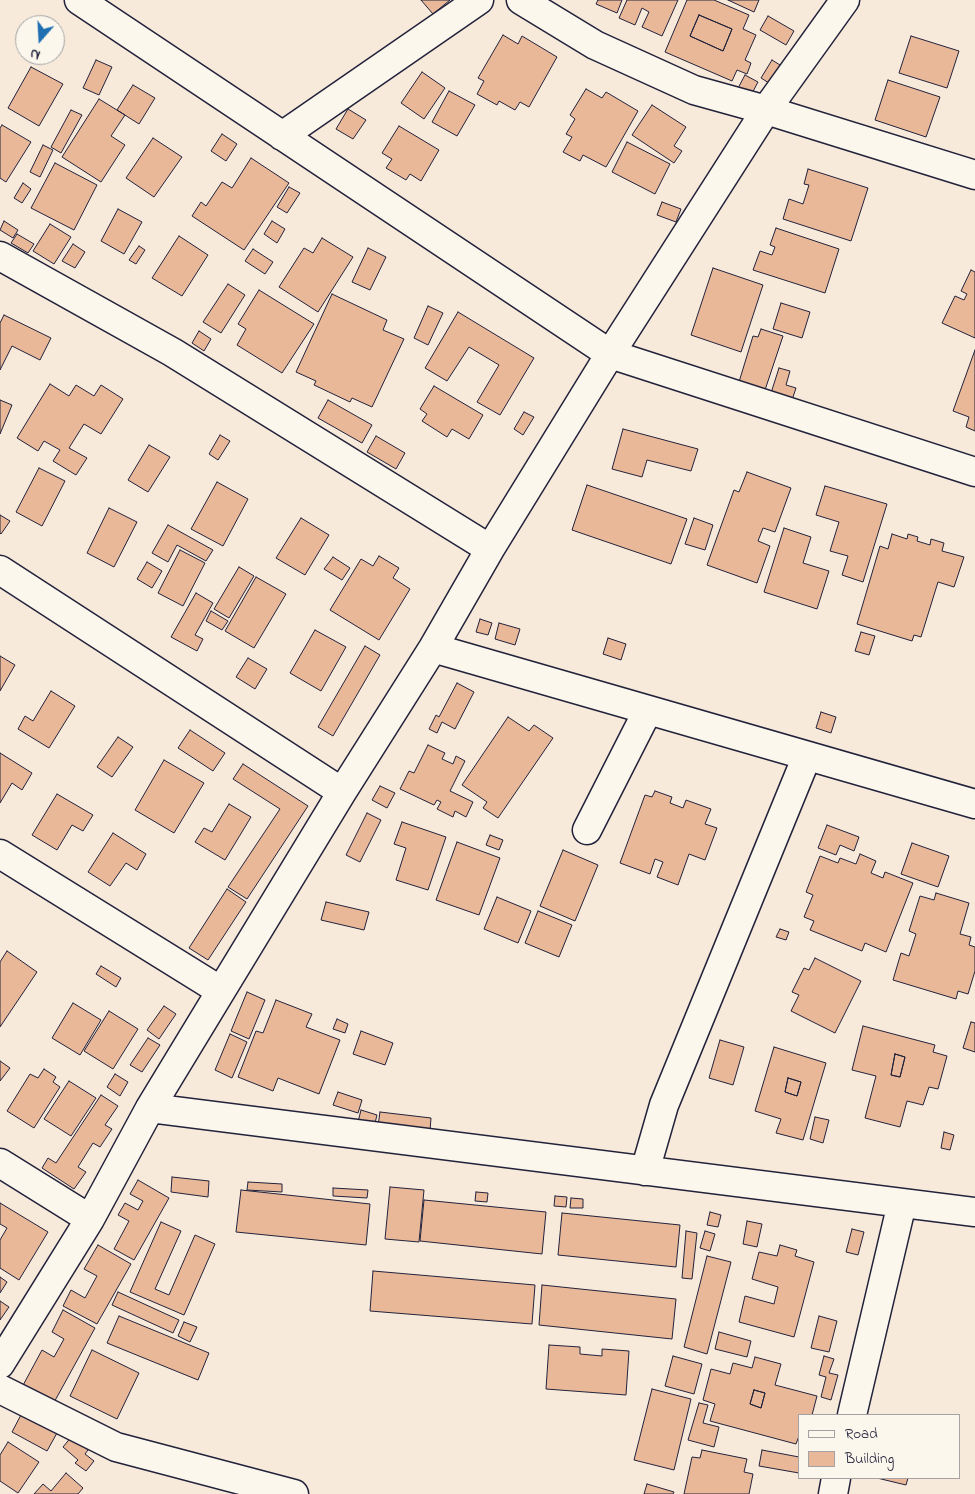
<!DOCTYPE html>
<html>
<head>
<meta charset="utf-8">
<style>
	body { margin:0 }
	#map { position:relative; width:975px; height:1494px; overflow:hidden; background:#f7eadb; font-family:"Indie Flower",sans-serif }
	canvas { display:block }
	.legend { position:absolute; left:798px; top:1414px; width:162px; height:65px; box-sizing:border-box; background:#fbf7ec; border:1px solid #a4a2a5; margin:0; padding:6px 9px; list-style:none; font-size:15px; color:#22223b }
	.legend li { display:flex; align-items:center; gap:10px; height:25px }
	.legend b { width:25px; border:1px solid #a4a2a5 }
	.north { position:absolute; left:15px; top:15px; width:50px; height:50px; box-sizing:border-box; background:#fbf7ec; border:1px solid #a4a2a5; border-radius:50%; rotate:199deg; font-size:14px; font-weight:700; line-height:20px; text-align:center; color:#22223b }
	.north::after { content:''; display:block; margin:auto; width:18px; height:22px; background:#1f6fb2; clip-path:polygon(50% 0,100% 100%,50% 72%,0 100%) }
</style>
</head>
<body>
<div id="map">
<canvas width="975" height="1494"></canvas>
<ul class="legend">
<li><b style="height:6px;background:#fbf7ec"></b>Road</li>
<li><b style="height:14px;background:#e9b899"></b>Building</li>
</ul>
<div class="north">N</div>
</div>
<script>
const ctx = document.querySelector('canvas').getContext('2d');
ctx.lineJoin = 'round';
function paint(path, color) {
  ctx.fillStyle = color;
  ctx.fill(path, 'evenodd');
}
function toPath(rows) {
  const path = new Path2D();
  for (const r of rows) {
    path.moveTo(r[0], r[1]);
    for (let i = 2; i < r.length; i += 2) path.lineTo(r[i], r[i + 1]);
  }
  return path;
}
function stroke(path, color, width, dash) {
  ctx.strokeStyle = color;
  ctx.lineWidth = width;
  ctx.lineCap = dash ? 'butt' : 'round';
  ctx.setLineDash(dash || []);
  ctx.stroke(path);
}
const building = toPath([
	[421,0,450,0,433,14,421,0],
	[598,0,622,0,617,13,596,4,598,0],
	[627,0,678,0,662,36,642,27,649,12,642,8,635,25,619,18,627,0],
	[687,0,714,0,749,15,743,29,756,35,745,60,751,63,747,74,737,70,732,81,665,52,687,0],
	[699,15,732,29,723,51,690,36,699,15],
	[728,0,759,0,754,12,728,0],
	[699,15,732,29,723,51,690,36,699,15],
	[768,16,794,31,786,45,760,30,768,16],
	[503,35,518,44,522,36,557,57,529,107,520,102,515,110,499,101,497,105,477,94,484,81,478,78,503,35],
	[911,36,959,51,947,88,899,73,911,36],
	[96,60,112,67,99,95,83,88,96,60],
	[772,60,780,65,769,83,761,78,772,60],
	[31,67,63,84,39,126,8,108,31,67],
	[422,72,445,88,424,119,401,103,422,72],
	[745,75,758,82,750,97,737,90,745,75],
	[888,80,940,97,926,137,875,120,888,80],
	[133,85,155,98,139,124,117,110,133,85],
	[586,89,602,98,606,92,638,111,606,167,583,155,580,161,563,152,572,137,566,134,575,119,570,115,586,89],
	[449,91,475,105,457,136,432,122,449,91],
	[99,99,125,115,111,136,125,145,101,182,62,157,99,99],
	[652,105,686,127,674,146,682,151,674,163,632,135,652,105],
	[348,109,366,120,353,139,336,129,348,109],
	[71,110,82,115,61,153,51,147,71,110],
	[2,125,31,142,6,182,0,178,0,128,2,125],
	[399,126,439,150,421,181,410,174,406,180,386,168,392,159,382,153,399,126],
	[222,134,237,144,226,161,211,151,222,134],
	[153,138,182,157,154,197,126,178,153,138],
	[627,142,670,164,655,194,612,172,627,142],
	[43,145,53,150,40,177,30,172,43,145],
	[251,158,289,183,244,250,192,216,201,202,206,206,222,182,232,188,251,158],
	[55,163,97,185,74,230,31,208,55,163],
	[808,169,868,188,851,241,783,219,789,199,803,204,809,185,804,184,808,169],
	[23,183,31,189,22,203,14,198,23,183],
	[289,187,300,193,287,213,277,207,289,187],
	[662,202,681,209,676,222,657,215,662,202],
	[118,209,142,222,124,254,101,241,118,209],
	[4,221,18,230,13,238,0,230,4,221],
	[272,221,285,229,277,243,264,234,272,221],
	[50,224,71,237,54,264,33,251,50,224],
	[776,228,839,249,825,293,753,270,760,251,772,255,775,247,770,245,776,228],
	[17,234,34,244,28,253,11,243,17,234],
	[179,236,208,255,182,296,152,278,179,236],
	[322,238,353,257,318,312,279,287,304,248,313,253,322,238],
	[73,244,85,252,75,268,62,261,73,244],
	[139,246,145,250,136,264,129,260,139,246],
	[368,248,386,257,370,290,352,282,368,248],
	[253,249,273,262,265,274,245,261,253,249],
	[713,268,763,285,741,352,691,335,713,268],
	[971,270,975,272,975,338,942,323,955,296,964,300,967,294,961,291,971,270],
	[228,284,245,295,221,333,203,322,228,284],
	[259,290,314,324,282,373,237,345,246,329,238,324,259,290],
	[332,294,387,320,383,330,404,339,372,407,352,398,350,402,314,385,316,381,296,372,332,294],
	[781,303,810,312,802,338,773,329,781,303],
	[428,306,443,313,428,345,414,338,428,306],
	[458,312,534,358,500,415,477,402,499,365,469,347,447,381,425,368,458,312],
	[4,315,51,338,40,360,12,346,0,370,0,323,4,315],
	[761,329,783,336,765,390,739,382,753,336,758,337,761,329],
	[199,331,211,339,204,351,192,343,199,331],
	[975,350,975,431,966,427,969,417,953,411,975,350],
	[779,368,790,371,786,385,796,388,792,400,771,393,779,368],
	[50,384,69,396,76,385,94,396,101,385,123,399,101,434,84,424,69,448,87,458,76,475,53,461,60,450,44,441,38,451,17,438,50,384],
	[434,386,483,415,469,439,452,429,447,437,422,421,427,414,420,409,434,386],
	[0,400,12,405,0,434,0,400],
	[328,400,372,425,362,443,318,418,328,400],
	[524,412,534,417,523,435,514,429,524,412],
	[623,429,698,449,691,471,647,460,642,477,612,469,623,429],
	[220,435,230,441,218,460,209,454,220,435],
	[376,436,405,453,396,469,367,452,376,436],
	[149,445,170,457,148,492,128,480,149,445],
	[39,468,65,481,42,526,16,512,39,468],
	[747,472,791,488,775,532,763,528,758,541,770,546,757,583,707,565,734,490,739,492,747,472],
	[217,482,248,499,223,546,191,529,217,482],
	[587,485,687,519,671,564,572,530,587,485],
	[825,486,887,504,863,582,842,575,848,556,830,551,839,522,816,515,825,486],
	[109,508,137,522,114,567,87,553,109,508],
	[0,515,10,521,1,534,0,533,0,515],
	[301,518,329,535,305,575,276,558,301,518],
	[694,518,713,525,705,550,685,544,694,518],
	[168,525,213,550,206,561,177,545,168,562,152,553,168,525],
	[784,528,811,537,803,563,829,571,817,609,764,592,784,528],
	[892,534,907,539,908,534,918,537,917,541,930,545,931,539,944,543,942,551,964,557,954,587,938,582,921,637,914,635,912,641,857,624,880,546,888,549,892,534],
	[180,550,205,563,183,606,158,593,180,550],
	[379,556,399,568,393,578,410,589,379,640,330,610,361,559,373,566,379,556],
	[333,557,350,568,342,580,324,569,333,557],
	[147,562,162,571,152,588,137,579,147,562],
	[239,567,254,576,229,618,214,609,239,567],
	[256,577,286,594,254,648,225,631,256,577],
	[196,593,213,603,195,635,203,639,197,651,171,637,196,593],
	[211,611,228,621,222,630,206,621,211,611],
	[480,619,492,623,488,635,476,632,480,619],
	[499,623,520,629,515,645,495,639,499,623],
	[315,630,346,647,321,691,290,673,315,630],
	[861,632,875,636,869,655,855,651,861,632],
	[608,638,626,644,621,660,603,654,608,638],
	[365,646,380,655,333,736,318,727,365,646],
	[0,656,15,665,0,691,0,656],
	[248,658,267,669,255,689,236,677,248,658],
	[457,683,474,692,455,729,442,722,437,733,429,729,436,715,439,717,457,683],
	[51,691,75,706,49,748,18,729,25,716,33,721,51,691],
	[821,712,836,717,831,733,816,728,821,712],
	[508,717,529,731,534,725,553,738,498,818,483,808,487,802,462,785,508,717],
	[190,730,225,753,213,771,178,748,190,730],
	[118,737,133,747,112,777,97,767,118,737],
	[428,745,445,753,442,759,453,764,456,756,465,761,450,791,473,802,466,817,455,811,453,817,437,809,441,802,437,800,434,805,400,789,409,771,414,773,428,745],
	[0,753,32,773,22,790,12,783,0,803,0,753],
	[164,760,204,783,174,833,135,810,164,760],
	[243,764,308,806,247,899,228,887,280,809,233,779,243,764],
	[380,786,395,793,387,808,372,800,380,786],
	[655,791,672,797,670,803,683,808,686,800,711,809,705,824,717,828,705,860,689,854,678,885,657,877,663,862,655,859,650,874,620,863,645,795,652,797,655,791],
	[57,794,93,815,83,831,72,825,57,850,32,835,57,794],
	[229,804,251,817,225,860,195,842,204,828,212,832,229,804],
	[367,813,381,820,360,862,346,855,367,813],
	[402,822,446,837,428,890,396,880,406,848,394,844,402,822],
	[827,825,859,837,854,851,840,845,836,855,818,848,827,825],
	[113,833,146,854,137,870,126,863,110,886,88,872,113,833],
	[490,835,503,840,499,850,486,845,490,835],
	[457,842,500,858,479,915,436,900,457,842],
	[912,843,949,856,938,887,901,874,912,843],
	[563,850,598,865,575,921,540,906,563,850],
	[860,854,876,861,871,873,883,878,885,872,913,883,886,952,865,943,862,951,810,930,814,921,804,917,813,895,806,892,820,856,838,863,840,858,856,864,860,854],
	[227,889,246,902,208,960,189,948,227,889],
	[936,893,969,903,960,934,971,937,969,945,975,947,975,971,968,994,958,991,956,999,893,980,901,953,909,956,916,934,909,931,920,896,934,900,936,893],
	[497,897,531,911,518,943,484,929,497,897],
	[326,902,369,912,364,930,321,920,326,902],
	[538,911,572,925,559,957,525,943,538,911],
	[780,929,789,932,786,940,776,937,780,929],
	[7,951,37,972,0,1027,0,962,7,951],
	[815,958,861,981,835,1033,791,1011,799,995,792,992,804,968,809,970,815,958],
	[101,966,121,978,116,987,96,974,101,966],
	[247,992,265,1000,249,1039,231,1031,247,992],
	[276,1000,312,1014,306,1027,340,1040,319,1094,278,1078,273,1091,238,1077,256,1031,263,1033,276,1000],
	[73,1003,101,1020,80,1055,52,1038,73,1003],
	[164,1006,176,1014,159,1039,147,1030,164,1006],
	[109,1011,138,1029,113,1069,84,1051,109,1011],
	[337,1019,348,1024,345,1033,333,1029,337,1019],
	[971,1022,975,1023,975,1052,963,1048,971,1022],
	[863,1026,935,1045,933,1052,947,1056,938,1089,929,1087,923,1105,907,1101,900,1127,865,1118,876,1076,852,1070,863,1026],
	[895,1054,905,1057,900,1077,891,1075,895,1054],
	[361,1031,393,1043,385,1065,353,1054,361,1031],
	[230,1034,247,1042,232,1078,215,1070,230,1034],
	[148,1038,160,1045,142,1072,130,1065,148,1038],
	[720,1040,744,1047,733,1085,709,1078,720,1040],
	[774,1047,826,1063,803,1140,776,1133,781,1119,755,1111,774,1047],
	[788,1078,801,1082,797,1096,785,1092,788,1078],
	[895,1054,905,1057,900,1077,891,1075,895,1054],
	[0,1061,10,1068,0,1081,0,1061],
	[44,1069,56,1077,53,1082,60,1087,34,1128,7,1111,30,1074,38,1078,44,1069],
	[115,1074,128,1082,120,1096,107,1087,115,1074],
	[788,1078,801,1082,797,1096,785,1092,788,1078],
	[69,1081,96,1098,71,1136,44,1119,69,1081],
	[338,1092,362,1100,358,1113,333,1105,338,1092],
	[101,1095,118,1106,105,1125,112,1129,100,1147,93,1143,78,1167,86,1172,74,1189,42,1168,48,1158,56,1163,101,1095],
	[361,1110,377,1115,374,1127,358,1122,361,1110],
	[380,1112,431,1118,430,1131,378,1126,380,1112],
	[815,1117,829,1120,823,1143,810,1139,815,1117],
	[944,1132,954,1135,950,1150,941,1148,944,1132],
	[172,1177,209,1181,208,1197,171,1192,172,1177],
	[138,1180,169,1198,134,1260,114,1249,129,1221,118,1215,125,1203,138,1210,143,1201,130,1194,138,1180],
	[248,1182,282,1184,282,1192,247,1190,248,1182],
	[390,1187,424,1190,419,1242,385,1239,390,1187],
	[333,1188,368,1190,367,1198,333,1196,333,1188],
	[241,1190,370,1204,366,1245,236,1232,241,1190],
	[476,1192,488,1193,487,1202,475,1201,476,1192],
	[555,1196,567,1197,566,1207,554,1206,555,1196],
	[571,1198,583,1199,583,1208,570,1208,571,1198],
	[424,1200,546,1212,542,1254,420,1241,424,1200],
	[0,1203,48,1232,19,1280,0,1268,0,1240,7,1228,0,1224,0,1203],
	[710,1212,721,1215,718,1227,707,1225,710,1212],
	[562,1213,680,1225,676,1267,558,1255,562,1213],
	[747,1221,762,1224,757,1247,743,1244,747,1221],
	[161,1222,181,1231,155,1289,169,1295,195,1235,215,1244,184,1315,130,1292,161,1222],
	[852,1229,864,1232,858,1255,846,1252,852,1229],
	[686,1231,697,1233,692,1279,682,1278,686,1231],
	[705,1231,715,1234,710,1251,700,1248,705,1231],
	[98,1245,131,1264,97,1324,63,1306,71,1290,85,1298,97,1276,84,1269,98,1245],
	[780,1245,797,1250,795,1256,814,1262,794,1337,739,1322,745,1296,774,1304,778,1287,752,1279,759,1252,777,1256,780,1245],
	[707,1256,731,1262,707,1354,684,1347,707,1256],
	[373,1271,535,1285,532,1324,370,1311,373,1271],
	[0,1277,7,1282,0,1293,0,1277],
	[542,1285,676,1299,672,1339,539,1325,542,1285],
	[118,1292,179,1320,173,1333,112,1305,118,1292],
	[0,1301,9,1307,0,1320,0,1301],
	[63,1310,95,1328,52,1406,21,1389,42,1350,54,1357,64,1339,52,1332,63,1310],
	[119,1316,209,1353,198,1380,107,1343,119,1316],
	[819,1316,837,1321,829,1352,811,1348,819,1316],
	[184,1322,197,1327,190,1342,178,1336,184,1322],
	[719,1332,751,1341,747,1357,715,1349,719,1332],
	[549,1345,580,1347,580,1354,602,1356,602,1349,629,1351,626,1395,546,1389,549,1345],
	[92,1350,139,1373,117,1419,70,1396,92,1350],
	[673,1356,702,1364,694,1394,665,1386,673,1356],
	[824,1356,834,1359,829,1373,838,1375,831,1400,821,1397,826,1377,819,1375,824,1356],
	[755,1357,781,1364,775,1385,817,1396,812,1415,799,1415,799,1436,796,1444,710,1421,715,1404,703,1400,711,1369,730,1374,733,1363,752,1368,755,1357],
	[754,1390,765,1393,761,1408,750,1404,754,1390],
	[652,1389,691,1399,674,1470,634,1460,652,1389],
	[754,1390,765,1393,761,1408,750,1404,754,1390],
	[699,1403,708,1405,703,1423,719,1427,714,1447,688,1440,699,1403],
	[22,1413,57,1433,47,1451,12,1432,22,1413],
	[72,1436,88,1450,85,1454,94,1461,86,1471,75,1463,78,1460,63,1447,72,1436],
	[8,1442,39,1462,18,1493,0,1481,0,1455,8,1442],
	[702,1450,747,1459,744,1472,753,1474,749,1494,684,1494,692,1457,700,1458,702,1450],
	[762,1450,799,1457,799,1473,759,1466,762,1450],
	[66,1473,83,1488,78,1494,34,1494,43,1484,51,1491,66,1473],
	[877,1478,908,1478,906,1485,877,1478],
	[647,1484,674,1492,673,1494,644,1494,647,1484]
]);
paint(building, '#e9b899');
stroke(building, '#22223b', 1);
const minor = toPath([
	[79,0,610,354,975,472],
	[521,0,595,45,694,90,766,110,975,175],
	[282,136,479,0],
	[0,256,172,352,490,549],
	[0,570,342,792],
	[433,648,975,804],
	[587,830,648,710],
	[0,854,221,991],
	[150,1108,975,1212],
	[0,1163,90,1219],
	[645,1171,664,1105,807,756],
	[0,1364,90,1219,150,1108,221,991,342,792,433,648,490,549,610,354,766,110,845,0],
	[0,1389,116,1447,294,1494],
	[852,1415,902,1203],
	[833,1494,836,1478]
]);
stroke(minor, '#22223b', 31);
stroke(minor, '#fbf7ec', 28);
</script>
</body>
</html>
